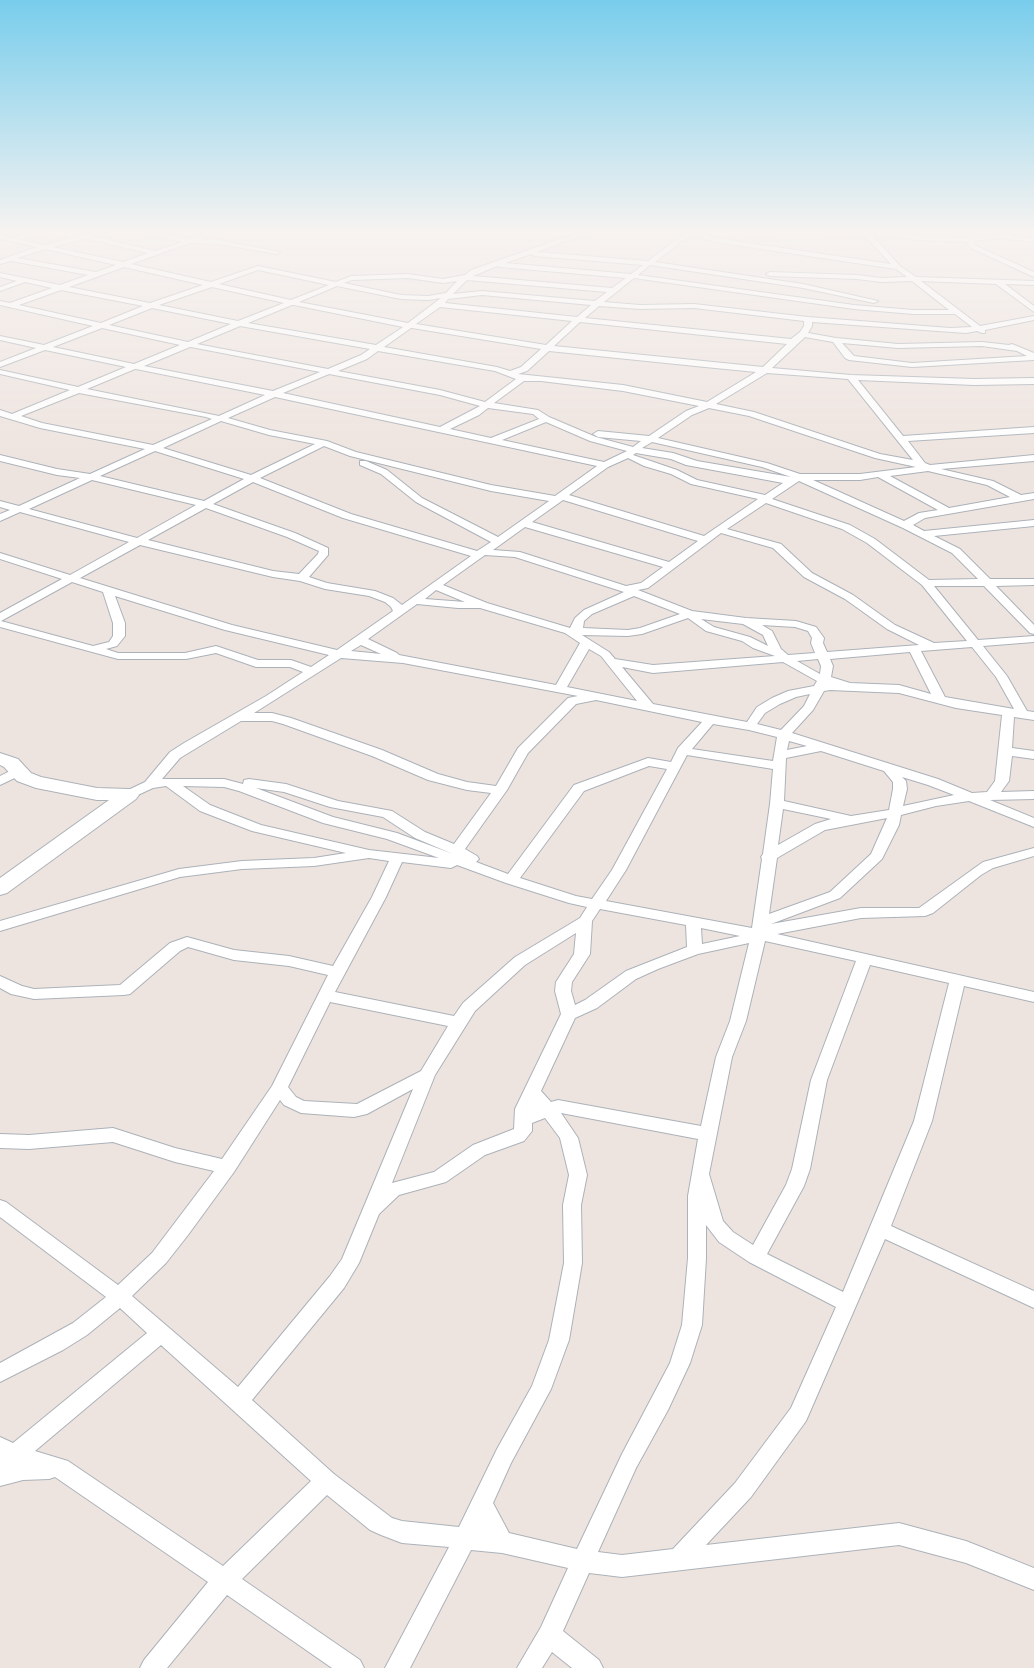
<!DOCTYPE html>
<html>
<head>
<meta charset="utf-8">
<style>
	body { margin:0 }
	canvas { display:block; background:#eee4df }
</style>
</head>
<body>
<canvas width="1034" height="1668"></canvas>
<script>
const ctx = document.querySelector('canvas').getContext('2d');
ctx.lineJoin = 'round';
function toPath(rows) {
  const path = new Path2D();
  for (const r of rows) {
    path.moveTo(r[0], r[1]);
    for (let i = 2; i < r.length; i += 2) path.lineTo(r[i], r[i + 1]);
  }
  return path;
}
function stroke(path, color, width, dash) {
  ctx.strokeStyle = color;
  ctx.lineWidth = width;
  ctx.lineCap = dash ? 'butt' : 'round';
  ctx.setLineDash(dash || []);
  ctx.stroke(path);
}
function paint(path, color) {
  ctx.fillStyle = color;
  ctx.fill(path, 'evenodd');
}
const street = toPath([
	[39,230,50,230,20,240,45,245,100,230,111,230,92,236,155,251,182,242,138,230,150,230,189,239,213,230,223,230,200,239,218,240,280,252,277,254,218,244,190,243,131,264,211,282,258,266,336,282,351,276,408,274,443,279,465,275,471,270,586,230,596,230,537,252,648,261,686,232,684,230,695,230,715,238,891,264,866,237,816,230,861,232,860,230,872,230,918,236,967,238,967,234,970,232,973,234,974,237,998,234,1034,238,1034,242,998,238,974,241,974,245,1034,272,1034,277,969,247,967,242,918,240,871,234,900,266,916,277,1034,281,1034,285,1005,284,1034,306,1034,312,996,284,921,281,980,326,1034,316,1034,320,985,330,985,333,982,333,977,331,966,333,812,322,812,326,808,333,836,338,898,344,982,342,1009,345,1012,344,1034,353,1034,360,912,367,849,360,845,358,833,342,805,337,772,368,851,375,974,379,1034,378,1034,384,974,385,858,380,903,436,1034,427,1034,433,908,441,925,463,930,465,1034,455,1034,461,941,469,993,481,1021,495,1034,493,1034,499,925,518,913,525,924,531,1034,520,1034,526,934,536,960,549,990,579,1034,579,1034,585,996,586,1034,625,1034,634,1030,633,984,586,934,586,978,640,1034,636,1034,642,983,646,1007,676,1027,711,1034,712,1034,720,1014,717,1012,748,1034,751,1034,759,1012,756,1009,781,1001,792,1034,791,1034,799,990,800,1034,818,1034,827,969,801,936,806,901,815,899,825,882,859,840,898,771,924,861,908,919,908,983,862,1034,848,1034,856,993,868,981,875,933,913,925,916,861,918,777,934,1034,992,1034,1002,964,986,932,1121,891,1226,1034,1291,1034,1308,885,1239,806,1421,751,1497,706,1545,899,1523,966,1541,1034,1568,1034,1590,966,1563,899,1545,622,1577,589,1573,563,1631,599,1660,603,1668,572,1668,552,1652,542,1668,517,1668,541,1627,568,1568,502,1553,471,1550,410,1668,385,1668,449,1547,402,1543,381,1535,370,1530,327,1495,242,1579,360,1660,364,1668,332,1668,227,1595,167,1668,140,1668,144,1660,208,1582,55,1477,49,1479,23,1480,0,1486,0,1437,13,1443,147,1333,120,1308,87,1335,63,1350,0,1382,0,1363,73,1323,106,1297,0,1217,0,1200,6,1202,118,1285,152,1253,214,1171,175,1162,113,1142,29,1149,0,1148,0,1134,29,1135,113,1128,175,1148,222,1159,272,1086,328,975,289,966,234,960,188,947,180,951,130,994,124,995,34,999,11,994,0,988,0,976,22,986,34,989,120,985,170,943,187,937,234,950,289,956,333,966,372,897,389,861,369,858,314,866,242,869,180,877,0,931,0,921,179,869,242,861,314,858,346,853,252,831,200,811,166,786,153,788,129,799,122,795,124,792,145,782,170,752,184,743,266,696,303,672,290,667,256,667,216,653,186,659,118,659,0,627,0,613,62,579,0,559,0,553,70,575,129,542,20,512,0,521,0,514,10,510,0,507,0,501,19,506,80,478,57,475,0,461,0,455,57,469,90,474,145,449,40,428,0,416,0,410,12,414,70,390,0,374,0,370,78,387,126,367,45,350,0,367,0,362,36,348,0,340,0,336,44,345,93,326,0,305,0,301,10,303,52,288,25,282,0,291,0,287,17,281,0,277,0,273,60,285,88,275,11,261,0,264,0,260,37,247,0,239,0,235,12,238,39,230],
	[691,234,714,242,896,269,907,277,881,278,857,275,770,272,766,274,770,276,857,279,881,282,912,281,949,310,913,310,854,305,638,275,650,265,803,288,874,303,878,301,803,284,655,262,691,234],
	[84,239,86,239,148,253,123,262,53,247,84,239],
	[45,249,116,265,96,272,17,258,45,249],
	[531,254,534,256,643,265,631,274,505,263,531,254],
	[497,266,500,267,626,278,612,288,473,276,497,266],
	[124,267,203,285,150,303,69,287,124,267],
	[258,270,329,285,291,300,219,284,258,270],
	[408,278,443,283,457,281,446,293,428,296,401,295,344,283,352,280,408,278],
	[634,278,854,309,913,314,955,314,972,327,950,328,808,317,694,304,640,305,604,302,634,278],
	[467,280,607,292,595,301,482,291,453,294,467,280],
	[337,286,401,299,428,300,441,298,408,323,299,302,337,286],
	[212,287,284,303,238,321,159,305,212,287],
	[61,290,143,306,101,323,19,305,61,290],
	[482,295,591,305,577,317,445,303,448,299,482,295],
	[292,305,294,305,403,327,376,345,248,323,292,305],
	[599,306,640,309,694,308,804,321,804,326,800,332,791,339,585,318,599,306],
	[440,307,572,321,546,345,416,324,440,307],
	[152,308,231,324,188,342,109,325,152,308],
	[580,322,787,344,763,367,554,346,580,322],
	[240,326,370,349,361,355,328,369,197,344,240,326],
	[102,328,180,345,134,364,53,347,102,328],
	[411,328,412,328,541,349,521,367,510,371,497,367,384,347,411,328],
	[842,343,898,348,982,346,1017,351,1027,356,912,363,854,356,842,343],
	[190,347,191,347,320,372,273,391,144,366,190,347],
	[378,351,495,371,516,379,485,402,440,390,338,371,367,359,378,351],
	[549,351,705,367,756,372,707,402,623,385,518,374,527,371,549,351],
	[135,369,136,369,265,395,219,416,87,389,135,369],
	[767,373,848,379,913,460,880,454,754,412,716,404,767,373],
	[329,374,440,395,480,406,440,427,283,393,329,374],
	[524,381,541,381,623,391,699,406,686,411,649,436,598,431,593,434,598,437,641,441,633,447,596,437,549,417,538,410,494,403,524,381],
	[79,393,206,417,212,419,153,445,42,423,21,416,79,393],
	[275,397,597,466,555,496,491,485,356,452,327,441,270,430,228,418,275,397],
	[488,408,533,414,539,419,491,438,450,429,479,415,488,408],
	[709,408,749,416,875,458,916,467,860,474,800,474,767,463,658,438,692,415,709,408],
	[221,421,269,435,315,444,251,475,163,448,221,421],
	[546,422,590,441,627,451,604,462,502,440,546,422],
	[652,442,762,467,791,477,697,461,673,453,642,448,652,442],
	[324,446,350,456,491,491,549,501,498,537,422,498,387,470,366,461,360,461,360,465,381,474,416,502,491,542,477,551,351,514,260,478,324,446],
	[155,451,244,479,204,501,100,476,155,451],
	[636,453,671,459,686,465,783,483,765,495,697,480,677,470,633,455,636,453],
	[628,458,644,466,671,474,691,484,758,499,704,536,569,495,608,467,628,458],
	[928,471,987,485,1010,497,949,508,890,476,928,471],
	[878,477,938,510,919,513,904,521,813,480,860,480,878,477],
	[92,480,196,505,137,538,29,509,92,480],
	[799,481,903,528,952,553,978,579,929,580,875,539,850,525,772,499,799,481],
	[253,482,343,518,471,556,402,605,393,598,375,591,327,583,309,577,328,555,328,548,295,533,213,504,253,482],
	[563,500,698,541,669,562,532,522,563,500],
	[766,503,842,529,867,543,922,585,967,641,934,643,895,625,853,595,812,573,781,544,727,529,766,503],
	[206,508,287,537,319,551,318,554,299,574,273,571,148,540,206,508],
	[525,527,663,567,641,583,626,586,520,552,493,550,525,527],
	[721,533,773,548,804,577,845,599,887,629,919,645,827,652,823,643,824,638,816,627,796,621,746,618,692,611,638,590,648,588,721,533],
	[140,545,273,577,300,581,325,589,369,596,385,602,391,607,393,611,337,650,232,625,80,578,140,545],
	[485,555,515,557,624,592,584,610,575,618,570,628,487,603,443,585,485,555],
	[72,582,103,592,113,623,113,636,109,642,93,646,1,621,72,582],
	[436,590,465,602,425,599,436,590],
	[115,596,225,630,329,655,311,667,291,660,258,660,216,646,185,653,118,653,106,649,117,646,125,636,125,623,115,596],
	[634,596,680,614,640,628,628,630,583,628,584,621,592,614,634,596],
	[417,604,458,608,480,608,565,633,580,643,556,685,399,655,397,653,368,639,417,604],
	[688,618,706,631,742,641,753,648,775,656,653,665,615,659,609,652,582,635,628,636,642,634,688,618],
	[701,619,743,624,763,635,768,646,750,637,714,627,701,619],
	[762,625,795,627,808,631,812,638,811,643,815,653,788,655,781,649,772,631,762,625],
	[361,645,381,654,351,651,361,645],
	[972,647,996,677,1014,709,945,697,921,651,972,647],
	[589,649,601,656,637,701,567,687,589,649],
	[910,652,931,694,899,685,850,683,831,677,833,666,830,659,910,652],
	[341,658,403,663,578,696,568,698,518,748,496,786,467,782,438,774,382,750,291,718,272,713,254,713,341,658],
	[818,659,821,666,820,674,797,661,818,659],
	[783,662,817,681,814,686,788,691,772,698,757,707,747,722,653,704,622,667,653,673,783,662],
	[830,690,899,693,956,708,1002,715,995,781,987,792,972,793,938,779,792,733,813,710,824,691,830,690],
	[810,694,804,706,781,730,757,724,765,713,780,704,796,697,810,694],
	[596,700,702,722,678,748,671,762,648,758,574,785,508,874,476,862,479,859,477,856,465,849,507,790,528,753,576,704,596,700],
	[241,721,272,721,283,724,372,756,428,780,467,790,491,793,454,844,425,832,392,811,338,801,286,784,249,779,244,780,243,784,224,779,162,779,180,758,241,721],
	[713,724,749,730,777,737,773,761,692,749,713,724],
	[789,741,807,746,787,750,789,741],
	[821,751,884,771,893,782,893,789,889,810,851,816,784,801,786,758,821,751],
	[687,755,773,769,770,804,763,854,761,857,762,859,752,928,606,901,626,870,687,755],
	[649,766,667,769,612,870,592,899,576,896,520,878,584,791,649,766],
	[902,777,928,785,954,795,903,806,907,789,906,781,902,777],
	[183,786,224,787,239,791,323,823,387,839,439,858,369,850,261,825,210,805,183,786],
	[256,788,284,792,330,807,383,817,415,838,453,854,397,833,333,817,256,788],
	[783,809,831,819,815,824,778,845,783,809],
	[887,818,871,854,830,892,769,914,777,858,825,830,887,818],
	[402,862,451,868,457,865,506,883,569,903,587,907,580,918,515,957,463,1003,454,1016,335,992,386,897,402,862],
	[600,909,686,925,687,947,626,971,585,1000,575,1005,571,991,572,982,590,954,592,921,600,909],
	[701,928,740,936,702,944,701,928],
	[576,933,574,954,556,982,555,991,561,1014,515,1109,514,1129,473,1145,434,1172,392,1183,435,1075,475,1011,525,965,576,933],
	[765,941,856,961,811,1080,792,1169,786,1185,753,1245,733,1232,723,1221,709,1174,732,1057,746,1021,765,941],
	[749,943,730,1021,716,1057,701,1126,558,1100,551,1102,541,1091,575,1018,597,1008,636,979,658,969,698,954,749,943],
	[870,965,949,983,914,1121,843,1292,767,1254,804,1186,810,1169,827,1080,870,965],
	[330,1002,448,1026,421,1071,357,1104,304,1101,296,1097,288,1087,330,1002],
	[413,1089,342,1259,330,1276,238,1387,132,1296,166,1263,188,1235,234,1172,280,1100,284,1105,301,1113,354,1117,367,1114,413,1089],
	[561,1113,698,1139,688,1196,688,1258,682,1325,670,1363,622,1454,577,1549,509,1533,493,1503,511,1463,551,1389,569,1340,582,1263,581,1205,587,1175,578,1138,561,1113],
	[545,1118,560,1138,569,1175,563,1205,564,1263,549,1340,532,1386,497,1449,459,1527,402,1521,392,1518,334,1474,252,1400,344,1288,359,1263,379,1214,399,1195,446,1182,485,1155,524,1141,532,1131,532,1123,545,1118],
	[706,1225,719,1242,749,1262,836,1307,791,1408,735,1483,673,1549,622,1555,598,1552,636,1468,668,1410,690,1363,702,1325,706,1258,706,1225],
	[161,1345,311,1481,223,1566,68,1461,35,1451,161,1345],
	[740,230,763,231,782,230,763,235,740,230],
	[18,767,25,771,23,774,0,785,0,776,18,767]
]);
const secondary = toPath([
	[0,753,18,759,31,773,41,777,97,788,129,789,136,791,139,795,136,799,7,893,0,895,0,878,109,800,97,800,36,788,17,781,4,767,0,765,0,753]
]);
stroke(street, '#acb2b9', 2);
stroke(secondary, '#acb2b9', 2);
paint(street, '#fff');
paint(secondary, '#fff');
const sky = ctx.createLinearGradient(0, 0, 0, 464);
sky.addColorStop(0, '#78cdec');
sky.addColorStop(0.5, '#f7f3f1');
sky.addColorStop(1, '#f7f3f100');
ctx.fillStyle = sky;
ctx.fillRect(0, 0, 1034, 464);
</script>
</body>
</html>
